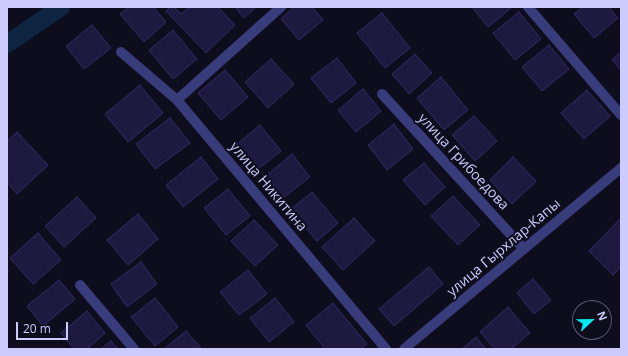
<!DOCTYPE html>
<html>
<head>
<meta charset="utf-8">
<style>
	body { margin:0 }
	#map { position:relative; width:628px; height:356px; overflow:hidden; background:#0e0d1e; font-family:"Open Sans",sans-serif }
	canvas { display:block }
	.frame { position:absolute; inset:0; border:8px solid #cccbfd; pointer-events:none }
	.north { position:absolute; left:572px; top:300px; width:40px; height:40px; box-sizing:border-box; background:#0e0d1e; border:1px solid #5a5977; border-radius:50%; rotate:68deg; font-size:11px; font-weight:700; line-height:16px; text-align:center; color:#cccbfd }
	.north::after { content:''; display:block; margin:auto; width:14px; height:18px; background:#09e8ec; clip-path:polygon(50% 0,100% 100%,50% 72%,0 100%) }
	.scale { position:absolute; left:16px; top:322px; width:52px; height:18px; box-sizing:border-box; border:2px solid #cccbfd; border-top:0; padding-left:5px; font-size:12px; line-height:14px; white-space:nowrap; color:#cccbfd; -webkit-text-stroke:3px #0e0d1e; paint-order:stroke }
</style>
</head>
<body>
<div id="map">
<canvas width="628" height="356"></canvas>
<div class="frame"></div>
<div class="north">N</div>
<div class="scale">20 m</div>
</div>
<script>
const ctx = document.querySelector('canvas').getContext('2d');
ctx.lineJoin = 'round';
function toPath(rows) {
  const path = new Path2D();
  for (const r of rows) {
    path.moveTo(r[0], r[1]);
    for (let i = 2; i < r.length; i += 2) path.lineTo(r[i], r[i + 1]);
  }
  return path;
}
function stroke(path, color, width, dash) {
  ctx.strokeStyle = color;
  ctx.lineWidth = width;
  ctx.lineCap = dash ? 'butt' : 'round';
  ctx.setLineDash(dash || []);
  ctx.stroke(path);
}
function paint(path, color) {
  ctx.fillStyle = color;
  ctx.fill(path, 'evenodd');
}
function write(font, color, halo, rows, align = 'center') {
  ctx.font = font + ' "Open Sans",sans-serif';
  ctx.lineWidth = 4;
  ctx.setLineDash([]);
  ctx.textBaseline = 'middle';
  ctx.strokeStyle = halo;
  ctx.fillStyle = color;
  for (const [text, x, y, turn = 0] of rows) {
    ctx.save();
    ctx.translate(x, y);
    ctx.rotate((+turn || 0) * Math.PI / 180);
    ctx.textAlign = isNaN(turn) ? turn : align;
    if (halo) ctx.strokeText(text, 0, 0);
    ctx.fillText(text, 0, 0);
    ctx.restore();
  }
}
stroke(toPath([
	[7,44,61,7]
]), '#0d2541', 18);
const building = toPath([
	[128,7,153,7,166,22,144,42,120,14,128,7],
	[170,7,174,7,181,14,189,7,218,7,235,25,206,53,166,11,170,7],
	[235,7,256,7,244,18,235,7],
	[294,7,312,7,323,20,299,40,281,19,294,7],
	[472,7,511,7,511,8,488,27,472,7],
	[583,7,609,7,618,18,594,38,574,14,583,7],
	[519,12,541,39,515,60,493,33,519,12],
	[382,13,410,48,385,68,357,33,382,13],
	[92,25,111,48,84,69,66,46,92,25],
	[173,30,197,59,173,79,149,50,173,30],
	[549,45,569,69,542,91,522,67,549,45],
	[621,52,621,70,612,60,621,52],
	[415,54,432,73,409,94,392,74,415,54],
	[337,58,356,83,331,103,311,78,337,58],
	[271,59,294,84,268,108,245,82,271,59],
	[225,70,248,97,221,120,198,93,225,70],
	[441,77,468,110,444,130,417,98,441,77],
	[140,85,163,113,128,142,105,114,140,85],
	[363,89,381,111,356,132,338,110,363,89],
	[587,90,610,116,584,139,561,113,587,90],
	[474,116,497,141,475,161,452,135,474,116],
	[170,118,190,143,155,169,136,144,170,118],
	[394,124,413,149,387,170,368,145,394,124],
	[260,125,281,151,258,169,237,144,260,125],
	[17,132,48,165,17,194,7,182,7,141,17,132],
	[292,154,310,177,283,198,266,176,292,154],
	[201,157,218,179,183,207,166,185,201,157],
	[513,157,536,181,512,204,490,180,513,157],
	[424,163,445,187,425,205,403,180,424,163],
	[228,189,250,216,226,235,204,208,228,189],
	[312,192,338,223,317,241,290,210,312,192],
	[453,196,480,225,458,245,431,216,453,196],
	[77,197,96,218,64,247,45,226,77,197],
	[138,214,158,239,128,265,107,240,138,214],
	[354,218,375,241,343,270,322,247,354,218],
	[254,220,278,245,255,266,231,241,254,220],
	[619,220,621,222,621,267,613,275,589,251,619,220],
	[38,233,61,260,33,284,10,258,38,233],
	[141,262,157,284,127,307,111,284,141,262],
	[429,267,443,284,394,326,379,309,429,267],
	[248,270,267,294,239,315,220,292,248,270],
	[533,279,551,300,534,314,517,293,533,279],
	[59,280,75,299,43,326,27,306,59,280],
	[155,298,178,327,155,346,131,317,155,298],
	[275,298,294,322,269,342,250,318,275,298],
	[333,303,367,344,361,349,325,349,306,325,333,303],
	[508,307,530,333,511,349,495,349,480,332,508,307],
	[87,311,105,333,87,349,74,349,61,333,87,311],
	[186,331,201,348,164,349,186,331],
	[476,337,486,349,462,349,476,337],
	[111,341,118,349,101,349,111,341]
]);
paint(building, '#1e193e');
stroke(building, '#332c69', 1);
stroke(toPath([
	[528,7,621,115],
	[121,52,177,100,386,349],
	[382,94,524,249],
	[177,100,281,7],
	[80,285,134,349],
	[404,349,621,168]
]), '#393c7b', 10);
write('14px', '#cccbfd', '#0e0d1e', [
	["улица Грибоедова",463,162,47],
	["улица Никитина",268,187,50],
	["улица Гырхлар-Капы",504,248,-40]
]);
</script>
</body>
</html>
